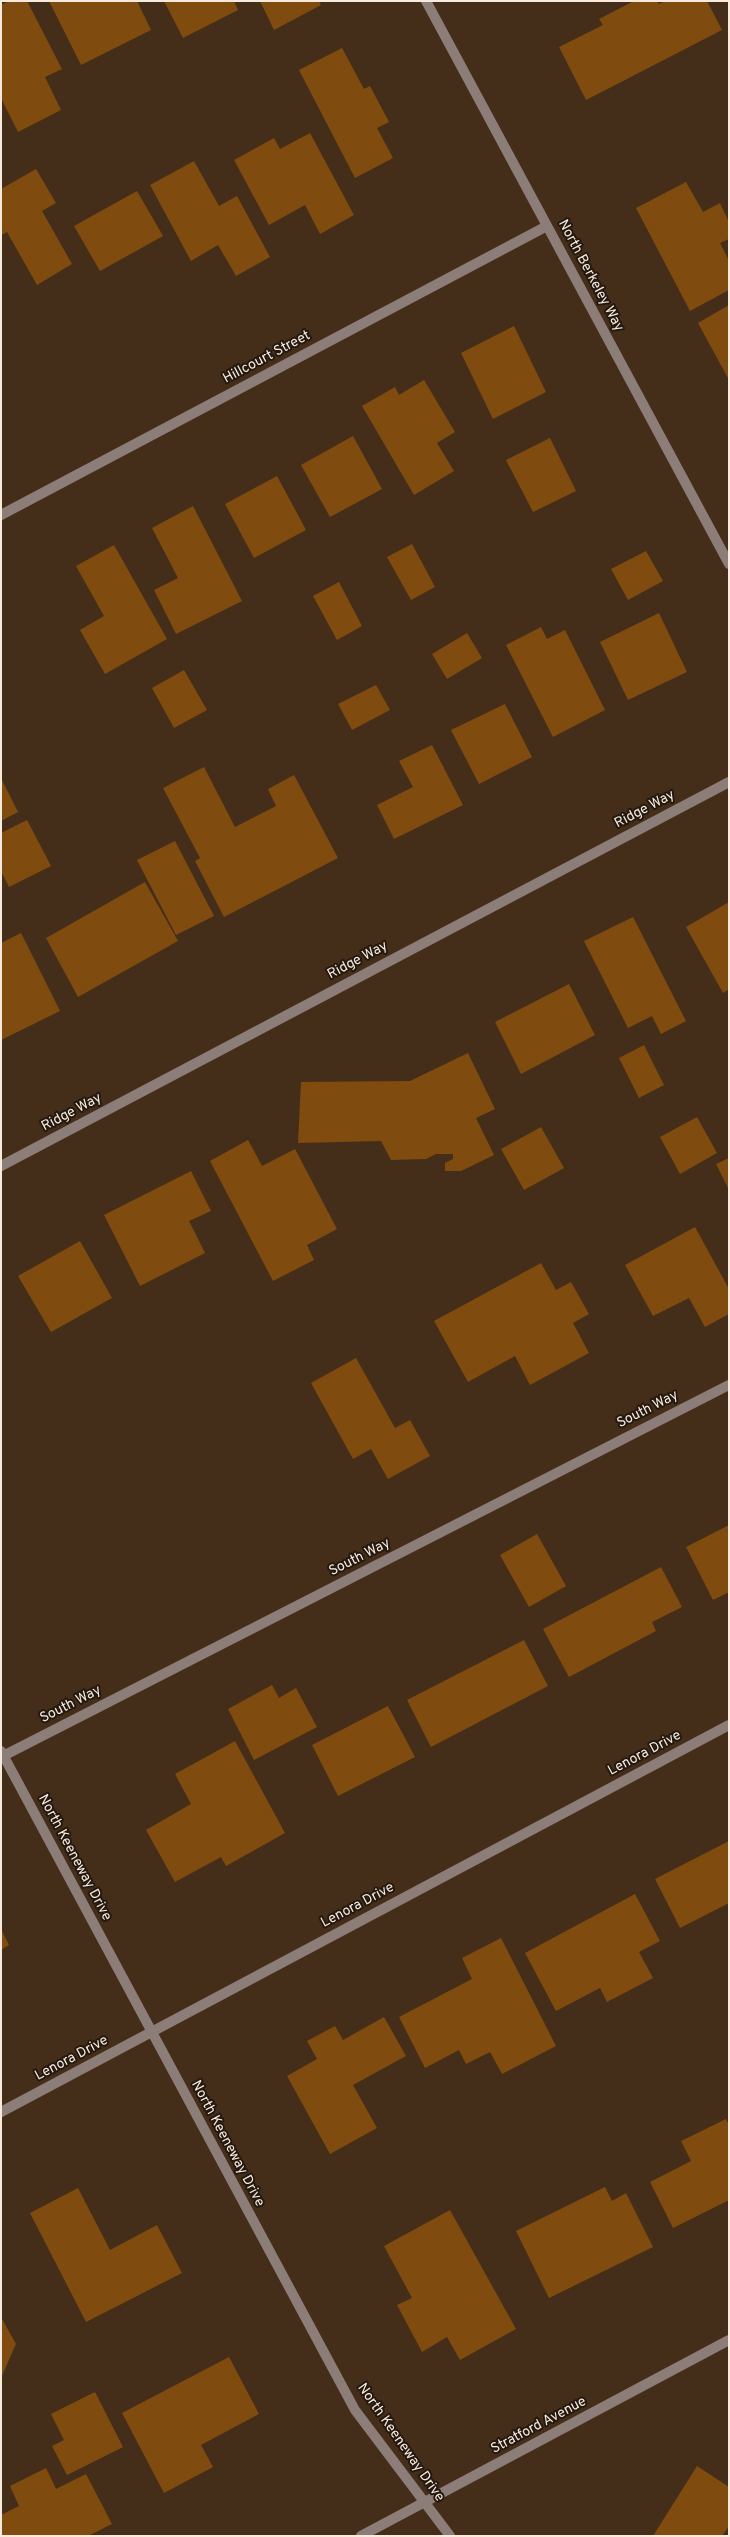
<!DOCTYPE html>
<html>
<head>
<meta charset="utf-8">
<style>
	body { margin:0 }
	#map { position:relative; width:730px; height:2537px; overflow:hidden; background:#452e19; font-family:Overpass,sans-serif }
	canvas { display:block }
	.frame { position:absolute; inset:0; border:2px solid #f9eade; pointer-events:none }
</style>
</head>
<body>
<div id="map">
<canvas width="730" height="2537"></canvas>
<div class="frame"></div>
</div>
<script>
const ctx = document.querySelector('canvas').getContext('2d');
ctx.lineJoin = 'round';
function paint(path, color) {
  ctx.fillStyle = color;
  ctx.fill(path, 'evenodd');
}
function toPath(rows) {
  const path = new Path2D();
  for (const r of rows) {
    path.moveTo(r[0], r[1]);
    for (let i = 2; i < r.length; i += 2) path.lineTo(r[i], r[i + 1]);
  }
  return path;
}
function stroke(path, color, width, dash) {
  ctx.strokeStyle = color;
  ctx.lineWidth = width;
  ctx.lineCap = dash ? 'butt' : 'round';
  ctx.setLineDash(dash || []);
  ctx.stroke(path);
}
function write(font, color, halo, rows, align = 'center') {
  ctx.font = font + ' Overpass,sans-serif';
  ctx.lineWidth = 4;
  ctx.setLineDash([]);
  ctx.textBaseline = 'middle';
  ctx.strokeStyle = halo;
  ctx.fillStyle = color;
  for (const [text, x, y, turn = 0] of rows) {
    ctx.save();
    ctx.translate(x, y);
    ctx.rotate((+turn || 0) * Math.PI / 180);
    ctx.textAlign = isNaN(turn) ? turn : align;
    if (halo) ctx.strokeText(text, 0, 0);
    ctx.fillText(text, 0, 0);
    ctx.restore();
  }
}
paint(toPath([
	[9,1,27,1,62,69,45,77,61,110,18,132,1,98,1,5],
	[49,1,137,1,151,30,81,65],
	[164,1,234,1,238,10,183,38],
	[260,1,319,1,321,5,274,30],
	[634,1,657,1,659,4,665,1,707,1,722,30,586,100,559,47,603,25,599,19],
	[342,48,364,89,370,86,389,122,377,128,393,158,355,178,299,70],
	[310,133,354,215,320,234,305,205,269,225,234,160,274,138,280,149],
	[194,161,219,206,237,196,270,257,236,276,218,245,191,261,150,185],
	[36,169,56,203,42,211,72,264,37,285,7,232,1,235,1,189],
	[686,182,703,212,720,203,729,222,729,239,720,243,729,261,729,290,690,311,636,208],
	[137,191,163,236,100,271,74,226],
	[729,305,729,380,698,323],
	[514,326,546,392,493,419,461,353],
	[424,380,455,432,437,443,454,471,414,495,362,406,395,387,399,395],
	[353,436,382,489,330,517,301,465],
	[550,438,576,491,533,512,506,460],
	[277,476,306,530,254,558,225,504],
	[193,506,242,601,176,634,154,590,178,578,152,528],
	[412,544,435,587,411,600,387,557],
	[114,545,167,639,105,674,80,630,104,616,76,566],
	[646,551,663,581,628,600,611,569],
	[339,582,362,626,337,640,313,596],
	[659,613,687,672,628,700,600,642],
	[541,627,547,639,565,630,605,710,553,737,506,645],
	[467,633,482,658,447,679,432,654],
	[184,670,207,710,174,728,152,688],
	[376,685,390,710,352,730,338,704],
	[505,704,532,757,479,784,451,730],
	[432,745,463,805,394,839,377,805,413,787,399,761],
	[204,767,235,827,276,806,268,789,294,775,338,858,224,917,195,861,200,858,163,788],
	[1,778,18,812,1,821],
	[27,820,51,866,9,887,1,871,1,833],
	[175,841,214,916,176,935,137,860],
	[145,882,178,941,78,997,46,938],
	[729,902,729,989,723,993,686,927],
	[633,917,686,1021,661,1034,652,1016,628,1028,584,941],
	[21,933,60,1011,1,1040,1,943],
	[569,984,595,1035,521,1074,495,1022],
	[644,1045,664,1085,639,1098,619,1058],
	[468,1053,495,1109,476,1118,494,1155,461,1171,445,1171,445,1163,453,1159,453,1154,436,1154,426,1159,391,1160,381,1141,298,1143,301,1082,410,1081],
	[697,1117,717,1153,680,1174,660,1137],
	[541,1127,564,1168,524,1190,501,1149],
	[248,1140,262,1166,295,1149,337,1229,307,1245,314,1260,273,1281,210,1161],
	[729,1158,729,1190,716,1164],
	[191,1171,211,1211,189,1221,205,1253,140,1286,104,1215],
	[695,1227,729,1289,729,1314,705,1327,689,1298,653,1316,625,1265],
	[80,1241,112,1298,51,1332,18,1276],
	[541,1263,556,1290,571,1282,589,1314,573,1323,589,1353,530,1385,515,1356,468,1382,434,1321],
	[356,1358,395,1428,410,1420,430,1456,388,1479,371,1449,353,1459,311,1383],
	[729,1525,729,1592,713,1600,686,1547],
	[537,1534,566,1586,529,1607,500,1555],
	[661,1567,682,1607,652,1622,656,1631,569,1677,543,1629],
	[524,1640,548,1686,431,1747,407,1700],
	[272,1685,279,1698,296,1688,317,1727,254,1760,228,1709],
	[388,1706,415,1757,338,1796,312,1745],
	[235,1741,285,1833,226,1866,221,1857,175,1882,146,1830,191,1804,175,1774],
	[729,1841,729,1903,680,1928,655,1879],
	[635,1894,660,1941,639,1952,653,1978,607,2002,600,1988,556,2011,525,1953],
	[1,1929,9,1945,1,1950],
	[501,1938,556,2046,502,2074,490,2052,466,2064,459,2050,425,2068,399,2017,472,1979,462,1958],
	[384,2017,406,2056,353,2085,377,2128,330,2154,287,2076,317,2059,307,2041,335,2026,343,2040],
	[726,2119,729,2125,729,2200,673,2228,650,2182,691,2161,681,2141],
	[605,2187,612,2201,626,2193,653,2247,549,2298,516,2231],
	[78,2188,110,2250,157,2225,182,2273,86,2322,30,2213],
	[450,2210,516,2329,460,2360,447,2337,422,2352,397,2305,412,2298,384,2246],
	[1,2317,16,2344,1,2378],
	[229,2357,259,2414,201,2445,213,2467,164,2493,122,2413],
	[95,2392,123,2447,67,2475,52,2446,64,2440,51,2414],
	[697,2466,729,2487,729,2526,722,2536,653,2536],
	[46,2468,56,2489,86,2474,112,2524,88,2536,1,2536,1,2515,19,2506,10,2486]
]), '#7f4b0f');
stroke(toPath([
	[426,1,729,564],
	[1,515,547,226],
	[1,1166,729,782],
	[1,1751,355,2410,450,2536],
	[3,1756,729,1385],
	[1,2112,729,1725],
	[361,2536,729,2340]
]), '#8d7d78', 10);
write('14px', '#f9eade', '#241910', [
	["North Berkeley Way",590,276,62],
	["Hillcourt Street",267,358,-28],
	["Ridge Way",645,810,-28],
	["Ridge Way",358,961,-28],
	["Ridge Way",72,1113,-28],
	["South Way",648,1410,-27],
	["South Way",360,1558,-27],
	["South Way",71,1705,-27],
	["Lenora Drive",645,1754,-28],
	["North Keeneway Drive",74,1858,62],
	["Lenora Drive",358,1906,-28],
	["Lenora Drive",72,2059,-28],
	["North Keeneway Drive",227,2144,62],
	["Stratford Avenue",539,2426,-28],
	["North Keeneway Drive",400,2443,55]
]);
</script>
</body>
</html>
